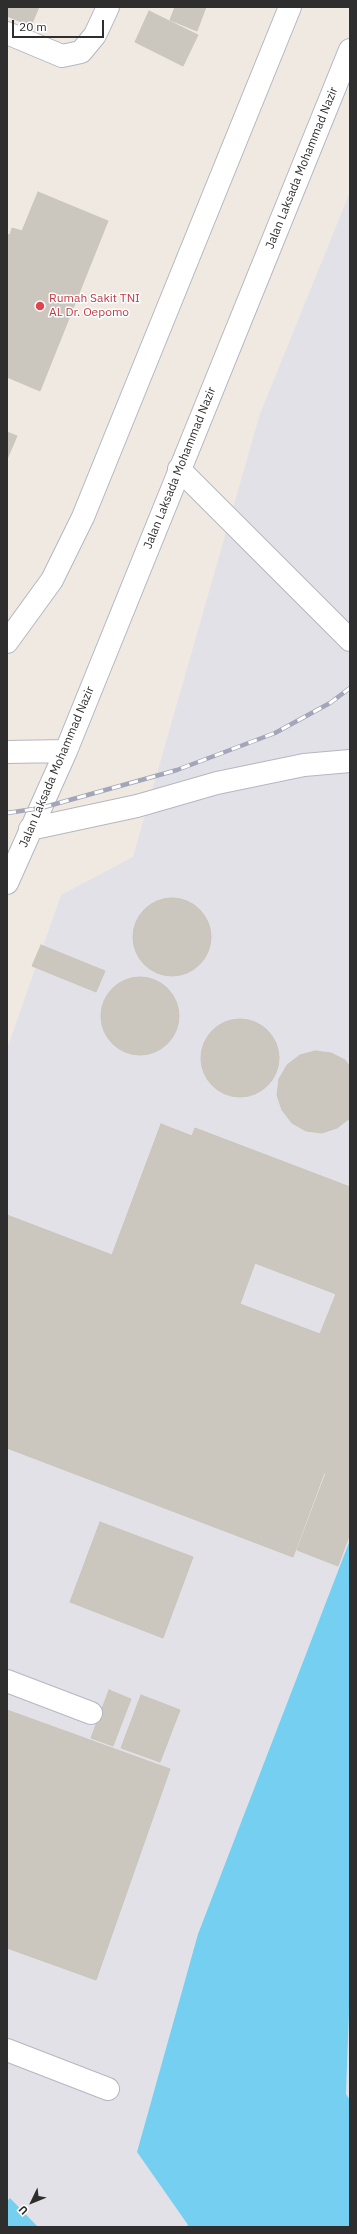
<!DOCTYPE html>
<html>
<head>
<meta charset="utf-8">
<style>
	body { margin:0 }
	#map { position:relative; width:357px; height:2234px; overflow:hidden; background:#efe9e1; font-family:"IBM Plex Sans",sans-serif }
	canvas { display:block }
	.frame { position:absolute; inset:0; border:8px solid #2e2e2e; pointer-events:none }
	.north { position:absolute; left:12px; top:2182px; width:40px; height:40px; -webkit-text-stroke:3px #fff; paint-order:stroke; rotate:227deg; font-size:11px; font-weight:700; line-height:16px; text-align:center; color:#2e2e2e }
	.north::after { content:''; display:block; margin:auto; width:14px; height:18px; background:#2e2e2e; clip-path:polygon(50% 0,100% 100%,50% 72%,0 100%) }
	.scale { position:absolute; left:12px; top:20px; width:92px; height:18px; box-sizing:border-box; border:2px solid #2e2e2e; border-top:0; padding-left:5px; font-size:12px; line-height:14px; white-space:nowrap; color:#2e2e2e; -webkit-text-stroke:3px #fff; paint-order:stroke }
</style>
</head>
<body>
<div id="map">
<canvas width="357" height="2234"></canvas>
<div class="frame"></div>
<div class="north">U</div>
<div class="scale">20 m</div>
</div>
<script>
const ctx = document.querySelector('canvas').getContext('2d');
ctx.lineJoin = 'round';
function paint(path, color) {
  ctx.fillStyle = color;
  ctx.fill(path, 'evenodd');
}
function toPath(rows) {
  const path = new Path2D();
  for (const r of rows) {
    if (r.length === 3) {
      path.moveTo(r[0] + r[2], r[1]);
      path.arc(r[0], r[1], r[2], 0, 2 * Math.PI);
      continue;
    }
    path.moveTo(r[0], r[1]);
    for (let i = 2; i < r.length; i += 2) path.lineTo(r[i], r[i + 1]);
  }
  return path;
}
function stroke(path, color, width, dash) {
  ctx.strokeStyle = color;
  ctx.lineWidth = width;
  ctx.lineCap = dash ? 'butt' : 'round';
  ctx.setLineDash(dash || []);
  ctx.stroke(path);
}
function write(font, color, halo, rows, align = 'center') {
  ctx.font = font + ' "IBM Plex Sans",sans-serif';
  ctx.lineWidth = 3;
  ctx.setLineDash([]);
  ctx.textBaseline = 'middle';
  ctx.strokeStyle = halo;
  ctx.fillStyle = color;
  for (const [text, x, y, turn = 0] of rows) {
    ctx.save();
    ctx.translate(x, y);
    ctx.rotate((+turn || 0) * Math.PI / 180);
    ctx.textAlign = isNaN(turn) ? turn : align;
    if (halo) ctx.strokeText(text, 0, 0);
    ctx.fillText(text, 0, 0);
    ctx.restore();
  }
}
paint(toPath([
	[350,192,350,1540,198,1934,137,2152,188,2225,186,2227,38,2227,10,2198,7,2201,7,1049,61,895,133,857,260,414],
	[350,1985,350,2100,346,2094]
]), '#e3e1e8');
paint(toPath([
	[350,1540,350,1985,346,2094,350,2100,350,2227,186,2227,188,2225,137,2152,198,1934],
	[10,2198,38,2227,7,2227,7,2201]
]), '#75cff0');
const building = toPath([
	[7,7,39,7,31,26,7,16,7,7],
	[175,7,206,7,197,31,170,20,175,7],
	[149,11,198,35,183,66,135,42,149,11],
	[38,192,108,221,40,391,7,377,7,234,10,235,12,228,22,231,38,192],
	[7,432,17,436,7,459,7,432],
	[172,937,39],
	[41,945,105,971,96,992,32,966,41,945],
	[140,1016,39],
	[240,1058,39],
	[315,1051,331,1053,345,1060,350,1067,350,1118,337,1128,322,1133,306,1131,292,1123,282,1110,277,1095,279,1079,287,1065,300,1055,315,1051],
	[161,1124,192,1136,195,1128,350,1187,350,1533,338,1566,297,1550,326,1473,324,1473,293,1557,7,1448,7,1215,112,1255,161,1124],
	[255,1263,336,1294,320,1334,240,1304,255,1263],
	[100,1522,193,1557,163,1638,70,1602,100,1522],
	[109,1690,131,1699,113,1746,91,1738,109,1690],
	[141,1695,180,1710,160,1762,121,1748,141,1695],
	[7,1710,170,1769,96,1980,7,1948,7,1710]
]);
paint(building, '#cbc7bf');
stroke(building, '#cbc5ba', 1);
const minor = toPath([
	[7,33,62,56,81,52,95,35,108,7],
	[179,469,350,640],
	[7,642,52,580,83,517,290,7],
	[7,752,66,751],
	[30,829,137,806,217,783,304,765,350,761],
	[7,883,66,751,350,50],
	[7,1681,91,1713],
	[7,2050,108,2089]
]);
stroke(minor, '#b4b7c1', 24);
stroke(minor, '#fff', 22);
const rail = toPath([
	[7,813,41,808,177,770,275,733,330,703,350,688]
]);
stroke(rail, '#a3a6b8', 4.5);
stroke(rail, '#fff', 3, [9]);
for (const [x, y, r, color] of [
	[40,306,5,"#e0444e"]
]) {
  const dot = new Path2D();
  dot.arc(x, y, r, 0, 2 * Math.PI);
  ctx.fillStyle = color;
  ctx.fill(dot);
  stroke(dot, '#fff', 1.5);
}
write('12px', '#2e2e2e', '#fff', [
	["Jalan Laksada Mohammad Nazir",302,168,-68],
	["Jalan Laksada Mohammad Nazir",180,468,-68],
	["Jalan Laksada Mohammad Nazir",57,767,-67]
]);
write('12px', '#be3a42', '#fff', [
	["Rumah Sakit TNI",49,299],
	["AL Dr. Oepomo",49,313]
], 'left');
</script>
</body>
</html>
